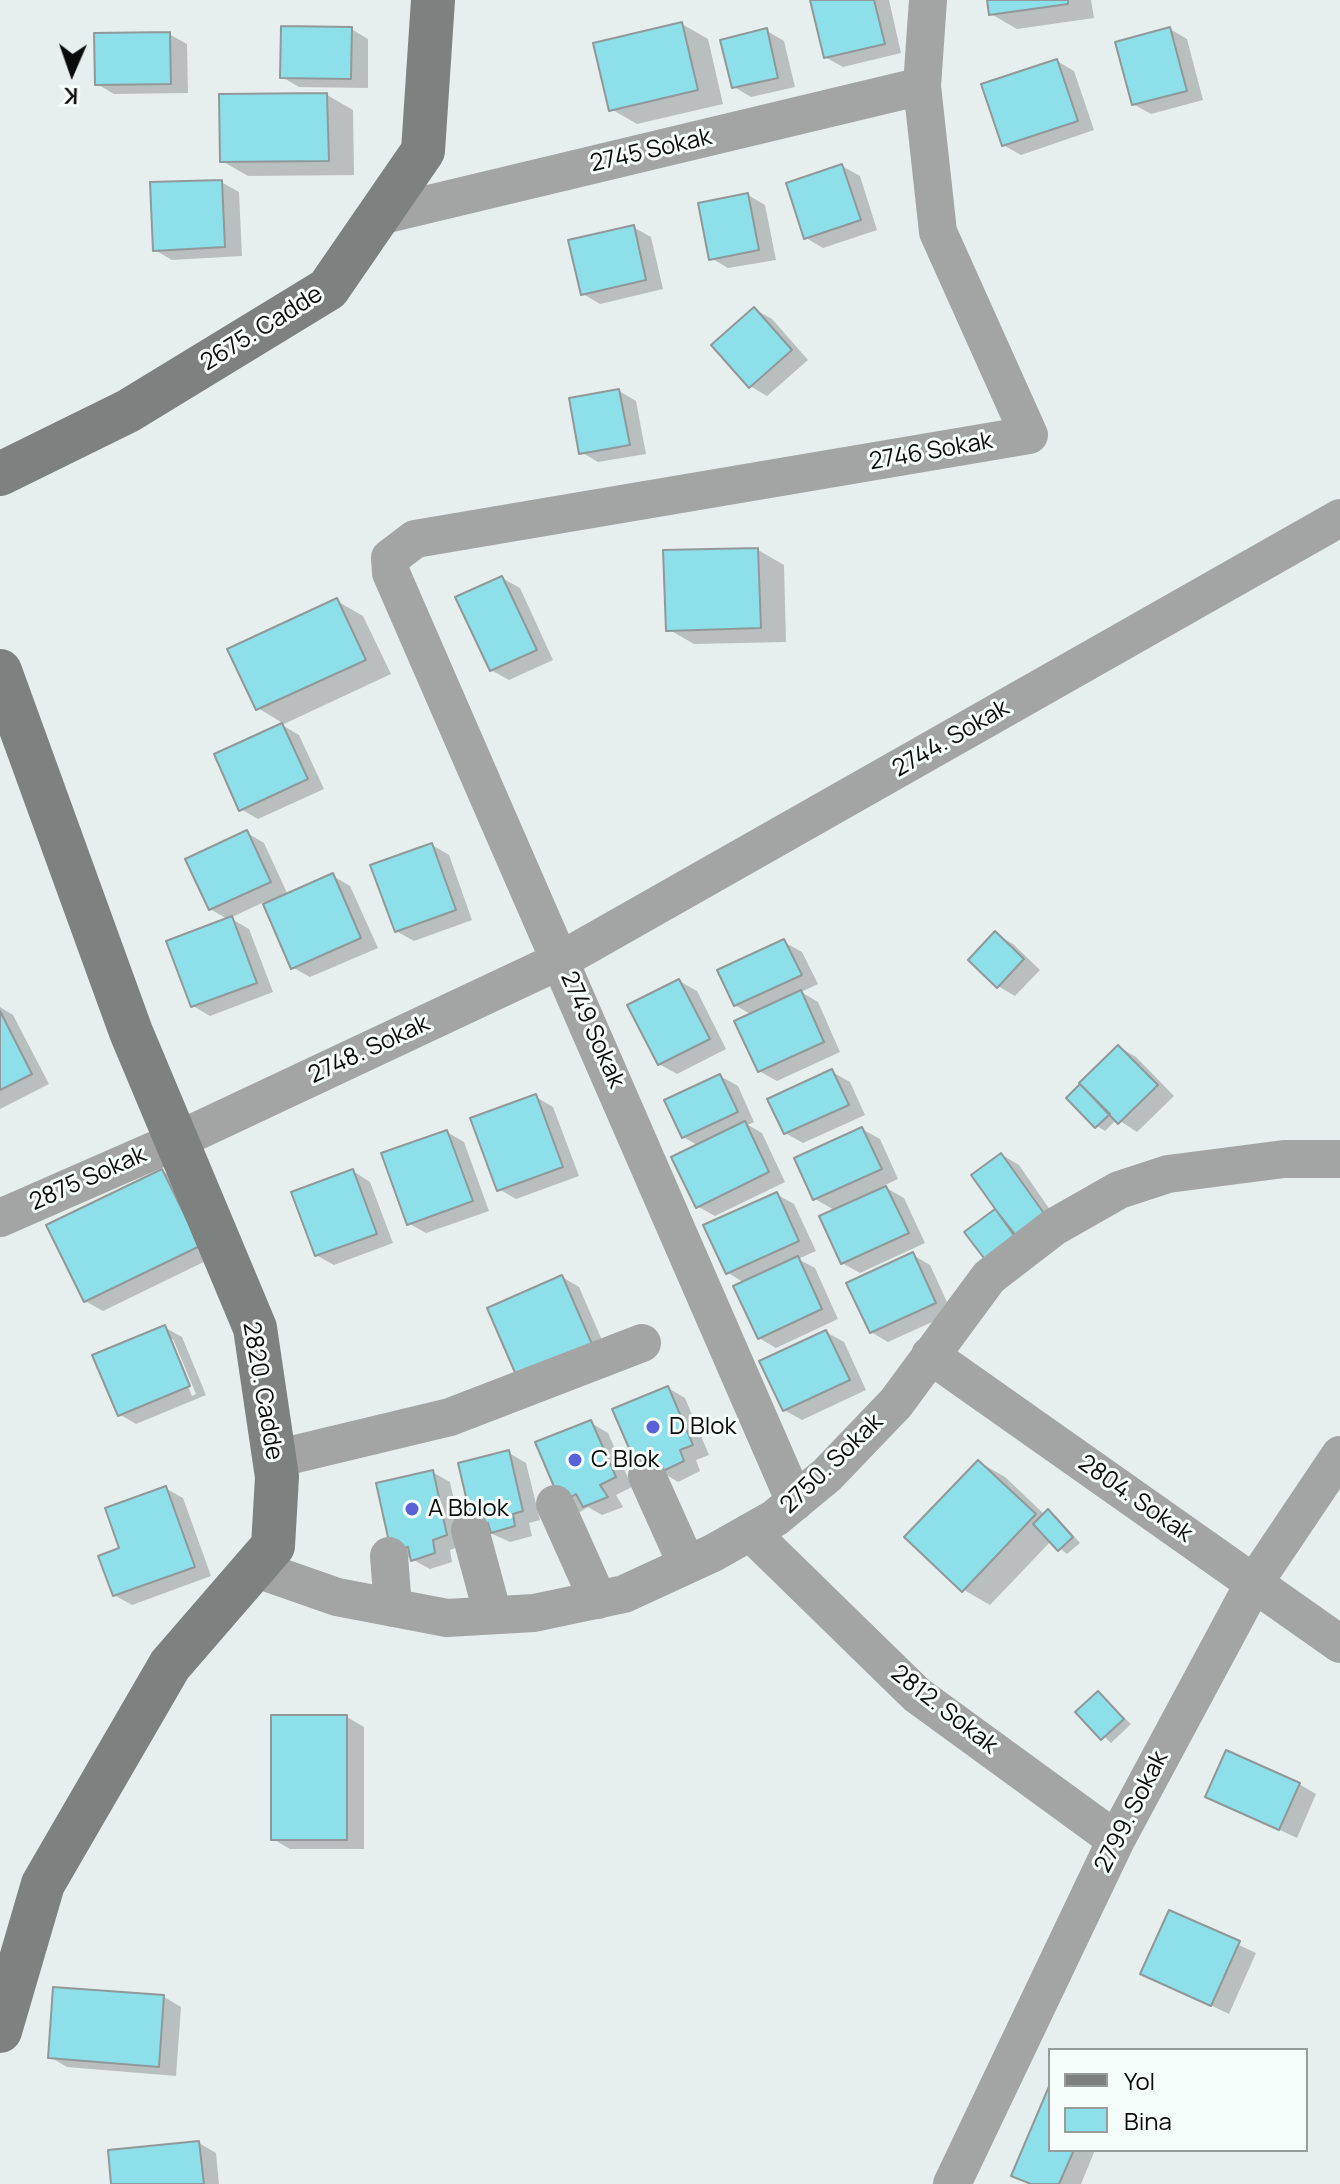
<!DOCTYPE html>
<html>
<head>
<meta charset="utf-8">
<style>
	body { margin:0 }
	#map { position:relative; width:1340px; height:2184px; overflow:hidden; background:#e7efee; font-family:Manrope,sans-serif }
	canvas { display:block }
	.legend { position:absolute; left:1048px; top:2048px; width:260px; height:104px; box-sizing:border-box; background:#f5fdfb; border:2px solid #979d9b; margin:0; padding:10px 14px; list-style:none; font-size:24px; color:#0a0c0c }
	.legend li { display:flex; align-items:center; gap:16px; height:40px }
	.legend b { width:40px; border:2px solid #979d9b }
	.north { position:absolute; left:32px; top:32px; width:80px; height:80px; -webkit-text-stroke:6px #f5fdfb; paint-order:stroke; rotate:182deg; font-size:22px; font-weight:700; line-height:32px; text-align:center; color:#0a0c0c }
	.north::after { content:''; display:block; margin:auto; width:28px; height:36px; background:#0a0c0c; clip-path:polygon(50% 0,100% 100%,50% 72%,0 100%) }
</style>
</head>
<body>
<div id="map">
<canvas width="1340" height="2184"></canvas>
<ul class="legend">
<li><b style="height:10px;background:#7d8280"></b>Yol</li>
<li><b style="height:22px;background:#8de0e9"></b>Bina</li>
</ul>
<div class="north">K</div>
</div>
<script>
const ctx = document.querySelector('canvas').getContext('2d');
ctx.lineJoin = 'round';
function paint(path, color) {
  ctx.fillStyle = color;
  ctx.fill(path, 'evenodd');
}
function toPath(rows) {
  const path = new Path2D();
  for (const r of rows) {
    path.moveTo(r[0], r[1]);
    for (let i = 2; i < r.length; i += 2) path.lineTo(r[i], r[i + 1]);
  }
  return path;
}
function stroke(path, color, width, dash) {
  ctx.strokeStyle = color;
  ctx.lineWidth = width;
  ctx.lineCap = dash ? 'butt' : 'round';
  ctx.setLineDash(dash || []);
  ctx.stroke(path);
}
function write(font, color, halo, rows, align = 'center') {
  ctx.font = font + ' Manrope,sans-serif';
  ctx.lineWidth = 6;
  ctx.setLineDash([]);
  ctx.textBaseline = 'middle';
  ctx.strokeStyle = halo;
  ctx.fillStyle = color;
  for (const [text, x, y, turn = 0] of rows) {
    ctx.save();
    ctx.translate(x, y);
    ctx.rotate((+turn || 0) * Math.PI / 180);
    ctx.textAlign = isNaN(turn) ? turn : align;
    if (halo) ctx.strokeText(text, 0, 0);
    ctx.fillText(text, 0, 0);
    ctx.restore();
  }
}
paint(toPath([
	[812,0,889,0,901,53,843,67,825,57],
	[989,0,1091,0,1094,18,1017,29,991,14],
	[682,24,708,39,723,104,637,124,611,109],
	[351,29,368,39,368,88,299,87,282,77],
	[1170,29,1187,39,1203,100,1151,114,1133,104],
	[767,31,784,41,795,87,751,97,734,87],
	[169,34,187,44,188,93,114,94,97,84],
	[1057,61,1074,71,1094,130,1021,155,1003,145],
	[327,95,353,110,354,175,248,176,222,161],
	[842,166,860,176,877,230,823,248,806,238],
	[221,182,239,192,242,256,172,260,155,250],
	[748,195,765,205,776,260,728,268,711,258],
	[633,227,651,237,663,289,600,304,583,294],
	[754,309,772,319,808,360,767,396,750,386],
	[619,391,636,401,646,454,598,462,581,452],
	[758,550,784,565,786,642,694,644,668,629],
	[502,578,520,588,553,660,509,680,491,670],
	[337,601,363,616,391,674,284,724,258,708],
	[282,725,299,735,324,789,258,819,241,809],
	[247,833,264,843,288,895,333,876,350,886,378,948,310,977,292,967,264,902,230,918,249,929,273,992,210,1016,193,1006,229,920,210,909],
	[432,845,449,855,472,920,414,941,396,931],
	[996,934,1013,944,1040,970,1015,996,998,986],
	[784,942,802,952,818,984,801,992,818,1002,840,1052,777,1081,759,1071,752,1015,735,1005],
	[679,981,697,991,726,1049,677,1074,659,1064],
	[0,1007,13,1015,49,1084,0,1109],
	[1119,1047,1136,1057,1174,1096,1137,1132,1117,1119,1105,1131,1097,1126],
	[832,1072,850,1082,865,1115,803,1143,785,1133],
	[720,1076,738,1086,754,1122,748,1125,762,1133,785,1182,715,1216,697,1206,699,1146,683,1137],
	[536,1097,553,1107,579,1176,516,1199,499,1189],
	[862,1129,880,1139,898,1179,883,1186,904,1198,925,1243,860,1273,842,1263,836,1211,815,1199],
	[447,1132,464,1142,489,1211,426,1233,408,1223],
	[1002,1155,1019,1165,1064,1230,967,1232,997,1209],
	[162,1171,180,1181,216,1256,103,1311,85,1301],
	[353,1171,370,1182,393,1243,334,1265,316,1255],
	[776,1194,794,1204,816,1251,798,1259,815,1268,838,1319,776,1348,759,1338,745,1283,728,1273],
	[913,1255,930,1265,952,1313,888,1342,871,1332],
	[562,1277,579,1287,611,1361,539,1392],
	[164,1327,182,1337,206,1395,136,1424,119,1414],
	[168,1339,173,1339,196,1394,192,1396],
	[826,1332,844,1342,866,1390,802,1420,784,1410],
	[668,1388,685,1398,709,1455,696,1460,700,1471,678,1482,665,1474],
	[591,1423,608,1433,632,1487,616,1495,623,1507,602,1515,588,1507,580,1512,562,1502],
	[509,1453,526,1463,540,1520,529,1523,532,1536,510,1542,475,1526],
	[979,1462,1005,1477,1045,1515,1048,1512,1056,1516,1080,1543,1067,1554,1051,1541,990,1605,964,1590],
	[432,1472,450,1482,464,1545,450,1550,452,1562,430,1569,393,1549],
	[165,1488,183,1498,211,1576,132,1605,114,1595,122,1549],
	[1098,1693,1131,1724,1111,1743,1078,1712],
	[347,1717,364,1727,364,1849,290,1849,273,1839],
	[1299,1784,1316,1794,1297,1838,1207,1796],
	[1170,1913,1256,1953,1229,2014,1143,1973],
	[164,1997,181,2007,176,2076,67,2067,50,2057],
	[1050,2089,1050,2150,1095,2150,1081,2184,1030,2184,1014,2175],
	[199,2143,216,2153,219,2184,113,2184]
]), '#0003');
const building = toPath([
	[810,0,874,0,885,44,824,58,810,0],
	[987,0,1068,0,1068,4,989,15,987,0],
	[682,22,698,90,609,111,593,43,682,22],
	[281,26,352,27,351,79,280,78,281,26],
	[1170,27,1187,91,1132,105,1115,42,1170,27],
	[767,28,778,78,732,88,720,40,767,28],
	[170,32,171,84,95,85,94,33,170,32],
	[1057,59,1078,121,1002,146,981,84,1057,59],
	[327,93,329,161,220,162,219,94,327,93],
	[842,164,861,220,804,239,786,183,842,164],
	[222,180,225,247,153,251,150,182,222,180],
	[748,193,759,250,709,260,698,203,748,193],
	[634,225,646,280,581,295,568,240,634,225],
	[754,307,792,350,749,388,711,345,754,307],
	[619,389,630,445,579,454,569,398,619,389],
	[758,548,761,628,666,631,663,550,758,548],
	[502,576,537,650,490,671,455,597,502,576],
	[337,598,366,660,256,710,227,649,337,598],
	[282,723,308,779,239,811,214,754,282,723],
	[247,830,271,882,209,910,185,859,247,830],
	[432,843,456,910,395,932,370,865,432,843],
	[333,873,361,938,291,969,263,904,333,873],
	[232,916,257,983,191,1007,166,941,232,916],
	[995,931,1024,959,997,988,968,960,995,931],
	[784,939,802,975,734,1006,717,970,784,939],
	[679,979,710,1039,658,1065,627,1005,679,979],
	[801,990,824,1042,758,1072,734,1021,801,990],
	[0,1011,32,1074,0,1090,0,1011],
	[1118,1045,1158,1085,1118,1124,1079,1083,1118,1045],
	[832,1069,849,1105,784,1134,767,1099,832,1069],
	[720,1074,738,1112,682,1138,664,1100,720,1074],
	[1080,1084,1110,1114,1095,1128,1066,1098,1080,1084],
	[536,1094,563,1167,497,1191,470,1118,536,1094],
	[745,1121,769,1172,696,1208,671,1157,745,1121],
	[862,1127,882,1169,813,1200,794,1158,862,1127],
	[447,1130,473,1201,407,1225,381,1153,447,1130],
	[1001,1153,1048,1219,1018,1241,971,1175,1001,1153],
	[162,1169,200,1246,84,1302,46,1225,162,1169],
	[353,1169,377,1234,315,1256,291,1192,353,1169],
	[886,1186,909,1233,841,1264,819,1216,886,1186],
	[777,1192,799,1241,726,1274,703,1225,777,1192],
	[995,1209,1021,1242,990,1266,964,1232,995,1209],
	[913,1252,936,1303,870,1333,846,1283,913,1252],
	[798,1256,822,1309,758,1339,733,1286,798,1256],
	[562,1275,595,1351,520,1384,487,1308,562,1275],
	[165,1325,190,1386,118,1416,92,1355,165,1325],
	[826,1330,850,1380,783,1411,759,1361,826,1330],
	[668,1386,693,1445,680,1450,684,1461,659,1473,638,1469,612,1409,668,1386],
	[591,1420,616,1477,600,1485,608,1497,583,1507,576,1494,561,1503,535,1442,591,1420],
	[509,1450,523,1511,513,1514,515,1526,491,1533,488,1523,473,1527,458,1463,509,1450],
	[978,1460,1036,1514,962,1592,904,1537,978,1460],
	[433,1470,447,1535,433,1540,435,1553,411,1561,408,1547,391,1551,376,1483,433,1470],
	[166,1486,195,1567,113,1596,98,1556,119,1548,105,1508,166,1486],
	[1048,1509,1073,1537,1058,1551,1033,1524,1048,1509],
	[1098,1691,1124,1719,1101,1740,1075,1712,1098,1691],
	[271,1715,347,1715,347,1840,271,1840,271,1715],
	[1226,1750,1300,1783,1279,1830,1205,1797,1226,1750],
	[1169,1910,1240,1941,1211,2006,1140,1974,1169,1910],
	[53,1987,164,1995,159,2067,48,2058,53,1987],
	[1050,2084,1050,2150,1074,2150,1059,2184,1031,2184,1011,2176,1050,2084],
	[199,2141,204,2184,111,2184,108,2150,199,2141]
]);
paint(building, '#8de0e9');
stroke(building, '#919899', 2);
stroke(toPath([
	[379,216,922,86],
	[0,1218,176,1141,561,960,1340,518],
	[930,1355,1340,1644],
	[275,1459,450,1417,642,1343],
	[647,1476,687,1565],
	[795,1502,391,573,390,558,415,539,1029,435,938,232,922,86,928,0],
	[555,1504,598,1600],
	[470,1530,493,1615],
	[750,1532,917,1695,1116,1840],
	[389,1556,393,1608],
	[254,1568,337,1597,447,1618,534,1613,624,1594,713,1553,775,1518,827,1475,896,1403,989,1277,1054,1227,1119,1190,1168,1174,1284,1159,1340,1159],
	[952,2184,1116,1840,1254,1583,1340,1455]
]), '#a2a5a3', 38);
stroke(toPath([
	[0,474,128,411,328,289,423,151,433,0],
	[0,671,131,1032,255,1328,277,1477,273,1546,170,1665,43,1884,0,2031]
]), '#7d8280', 44);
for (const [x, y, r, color] of [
	[653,1427,8,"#5a60d8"],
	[575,1460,8,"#5a60d8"],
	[412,1509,8,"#5a60d8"]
]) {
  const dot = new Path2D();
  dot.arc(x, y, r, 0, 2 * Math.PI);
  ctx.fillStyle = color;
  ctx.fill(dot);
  stroke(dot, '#f5fdfb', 3);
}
write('24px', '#0a0c0c', '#f5fdfb', [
	["2745 Sokak",651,151,-13],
	["2675. Cadde",262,329,-32],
	["2746 Sokak",931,452,-10],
	["2744. Sokak",951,739,-30],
	["2749 Sokak",592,1030,66],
	["2748. Sokak",369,1050,-25],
	["2875 Sokak",88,1179,-24],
	["2820. Cadde",262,1391,80],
	["2750. Sokak",832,1464,-44],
	["2804. Sokak",1135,1499,35],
	["2812. Sokak",944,1710,38],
	["2799. Sokak",1132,1812,-63]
]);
write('24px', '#0a0c0c', '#f5fdfb', [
	["D Blok",669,1427],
	["C Blok",591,1460],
	["A Bblok",428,1509]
], 'left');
</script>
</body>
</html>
